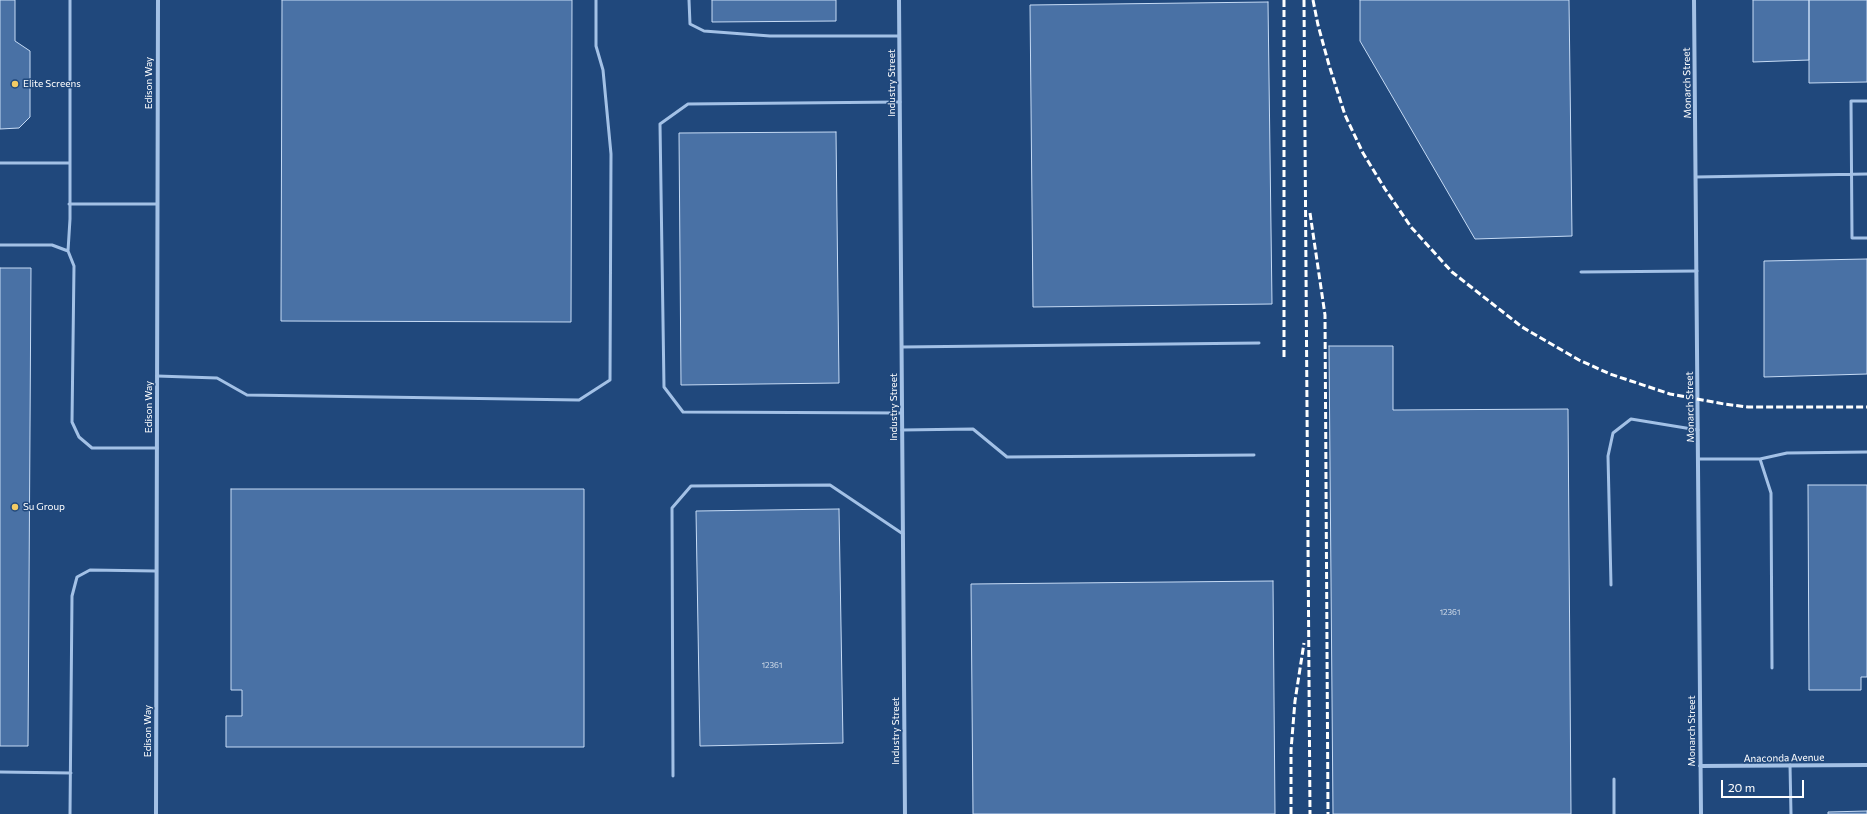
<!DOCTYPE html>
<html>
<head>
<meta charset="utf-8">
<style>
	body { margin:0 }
	#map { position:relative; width:1867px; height:814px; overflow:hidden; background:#20487c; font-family:Commissioner,sans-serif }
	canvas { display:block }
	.scale { position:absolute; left:1721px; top:780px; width:83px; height:18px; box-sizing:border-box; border:2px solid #fff; border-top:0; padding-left:5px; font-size:12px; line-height:14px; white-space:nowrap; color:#fff; -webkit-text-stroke:3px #20487c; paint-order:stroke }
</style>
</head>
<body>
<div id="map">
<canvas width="1867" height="814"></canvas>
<div class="scale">20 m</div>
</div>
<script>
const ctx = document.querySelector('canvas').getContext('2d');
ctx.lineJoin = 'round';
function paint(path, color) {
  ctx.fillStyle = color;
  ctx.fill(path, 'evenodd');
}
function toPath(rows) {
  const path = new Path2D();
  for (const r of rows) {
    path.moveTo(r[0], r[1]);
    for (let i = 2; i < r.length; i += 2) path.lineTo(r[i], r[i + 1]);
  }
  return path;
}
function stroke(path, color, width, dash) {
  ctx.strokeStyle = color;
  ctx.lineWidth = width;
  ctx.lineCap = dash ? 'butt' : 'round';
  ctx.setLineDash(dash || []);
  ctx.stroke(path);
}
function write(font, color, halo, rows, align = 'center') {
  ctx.font = font + ' Commissioner,sans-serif';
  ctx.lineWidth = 3;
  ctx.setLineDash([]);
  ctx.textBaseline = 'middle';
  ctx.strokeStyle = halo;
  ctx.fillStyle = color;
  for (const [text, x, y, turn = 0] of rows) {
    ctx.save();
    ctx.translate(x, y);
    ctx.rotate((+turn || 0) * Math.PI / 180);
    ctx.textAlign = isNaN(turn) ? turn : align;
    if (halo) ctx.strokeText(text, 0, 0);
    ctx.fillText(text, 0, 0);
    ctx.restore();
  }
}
const building = toPath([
	[0,0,15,0,15,41,30,51,30,117,19,128,0,129,0,0],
	[282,0,572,0,571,322,281,321,282,0],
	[712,0,836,0,836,21,712,22,712,0],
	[1360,0,1569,0,1572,236,1475,239,1360,41,1360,0],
	[1753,0,1809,0,1809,60,1753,62,1753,0],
	[1809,0,1867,0,1867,82,1809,83,1809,0],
	[1268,2,1272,304,1033,307,1030,5,1268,2],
	[836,132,839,383,681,385,679,133,836,132],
	[1867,259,1867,374,1764,377,1764,261,1867,259],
	[0,268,31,268,28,746,0,746,0,268],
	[1329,346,1393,346,1393,410,1568,409,1571,814,1333,814,1329,346],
	[1808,485,1867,485,1867,677,1861,677,1861,690,1809,690,1808,485],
	[231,489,584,489,584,747,226,747,226,716,242,716,242,690,231,690,231,489],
	[839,509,843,743,700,746,696,511,839,509],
	[1273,581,1275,814,973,814,971,584,1273,581],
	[1867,811,1867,814,1828,814,1828,812,1867,811]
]);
paint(building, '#4971a5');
stroke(building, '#c6dbf5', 1);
stroke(toPath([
	[689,0,690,24,704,31,770,36,899,36],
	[1867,101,1851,101,1852,238,1867,238],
	[900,102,688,104,660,124,664,387,683,412,902,413],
	[0,163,69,163],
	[1696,177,1867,174],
	[69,204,157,204],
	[0,245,52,245,68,251,74,266,72,422,79,437,92,448,157,448],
	[68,251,70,219,70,0],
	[1581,272,1697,271],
	[902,347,1259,343],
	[157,376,217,378,247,395,579,400,610,380,611,154,603,70,596,46,596,0],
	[902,430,973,429,1007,457,1254,455],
	[1698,459,1760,459,1771,493,1772,668],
	[1760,459,1787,453,1867,452],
	[1611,585,1608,456,1613,433,1631,419,1698,430],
	[1790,765,1791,814],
	[0,772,71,773],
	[673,776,672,508,691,486,830,485,903,534],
	[1614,779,1614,814],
	[70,814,72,596,77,577,90,570,156,571]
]), '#a3c1e6', 3);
stroke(toPath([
	[899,0,905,814],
	[1694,0,1701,814],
	[1700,766,1867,765],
	[156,814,158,0]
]), '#a3c1e6', 4);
stroke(toPath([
	[1284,0,1284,359],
	[1304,0,1310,814],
	[1313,0,1318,25,1329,65,1345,115,1363,153,1385,189,1411,227,1452,272,1522,327,1579,360,1610,374,1670,394,1724,404,1748,407,1867,407],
	[1310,213,1325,315,1328,814],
	[1291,814,1291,750,1295,701,1304,643]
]), '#fff', 3, [7, 3]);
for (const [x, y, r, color] of [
	[15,84,4,"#f3cb64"],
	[15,507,4,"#f3cb64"]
]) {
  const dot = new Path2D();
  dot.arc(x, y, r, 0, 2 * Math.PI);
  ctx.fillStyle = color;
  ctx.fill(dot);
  stroke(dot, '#20487c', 1.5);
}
write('8px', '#d2dce8', null, [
	["12361",1450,612],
	["12361",772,665]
]);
write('10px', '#fff', '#20487c', [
	["Edison Way",149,83,-90],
	["Industry Street",892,83,-90],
	["Monarch Street",1687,83,-91],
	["Edison Way",149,407,-90],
	["Industry Street",894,407,-90],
	["Monarch Street",1690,407,-91],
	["Edison Way",148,731,-90],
	["Industry Street",896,731,-90],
	["Monarch Street",1692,731,-90],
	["Anaconda Avenue",1784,758,-1]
]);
write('10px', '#fff', '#20487c', [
	["Elite Screens",23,84],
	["Su Group",23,507]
], 'left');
</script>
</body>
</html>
